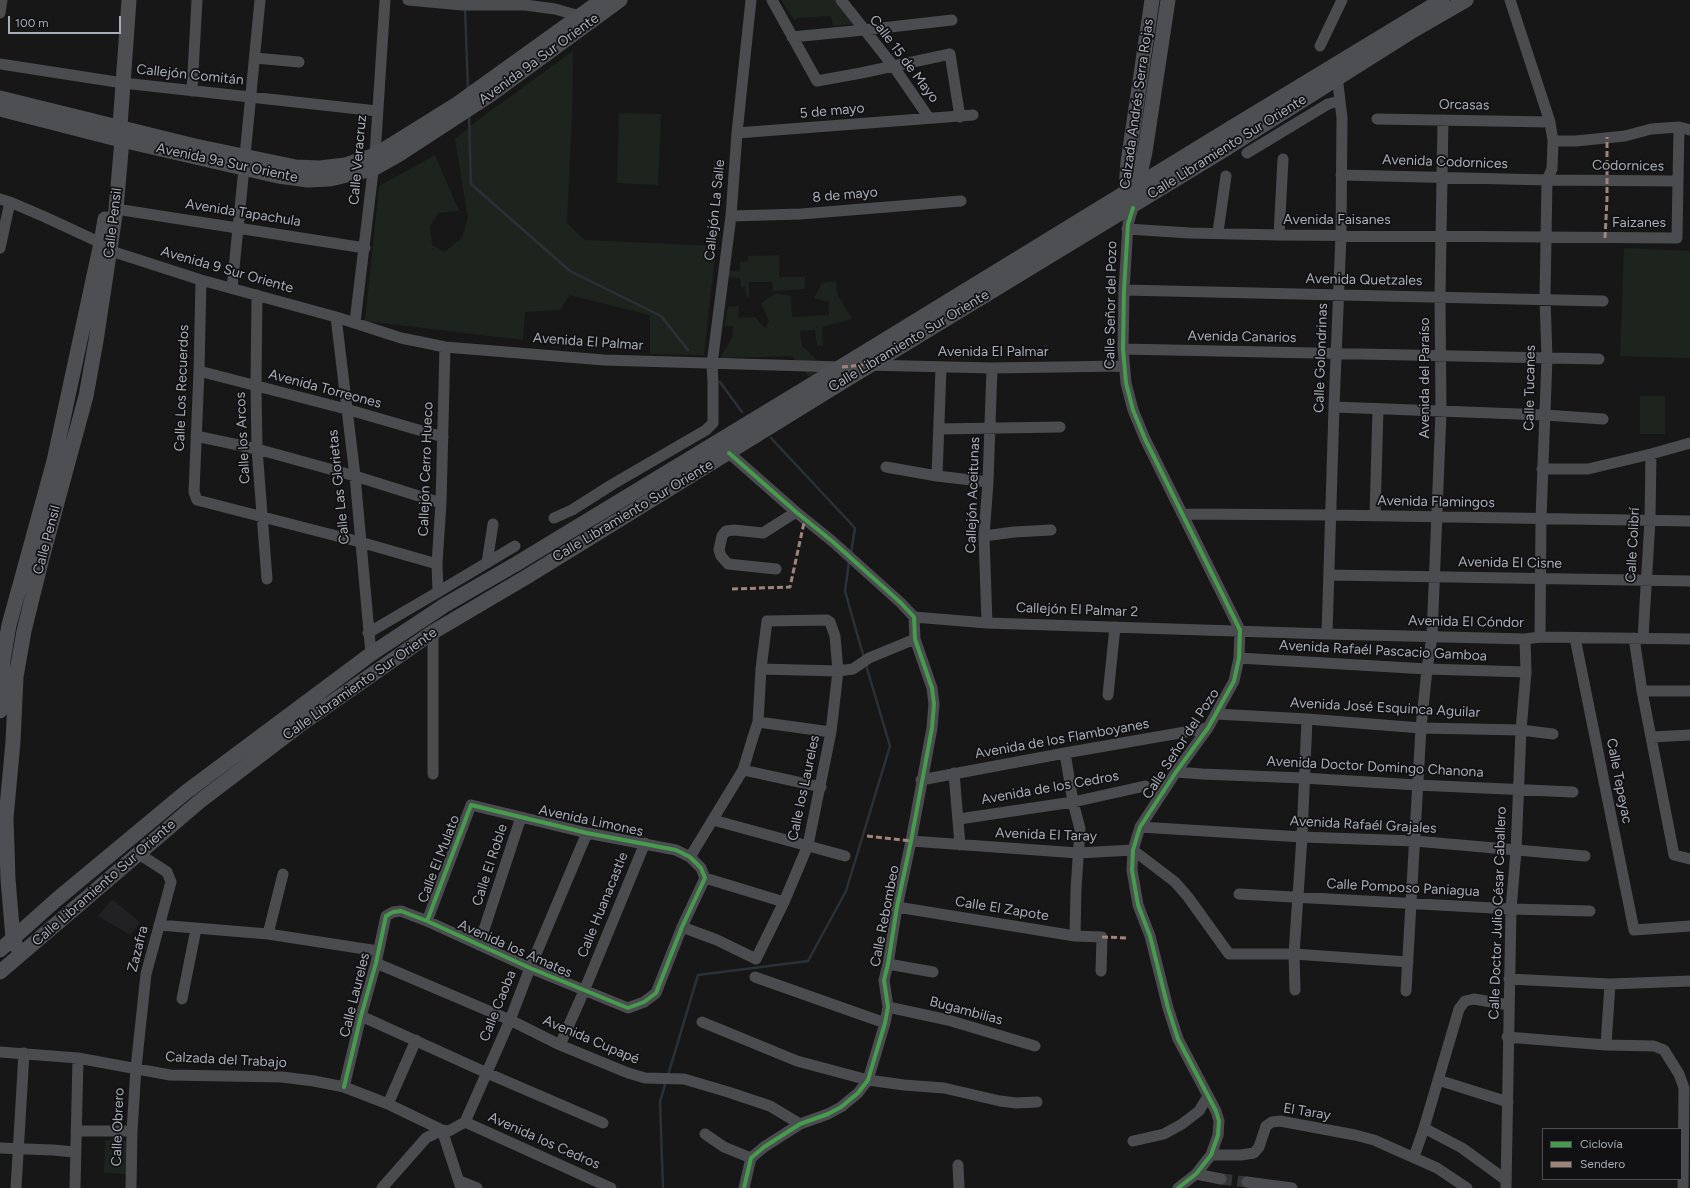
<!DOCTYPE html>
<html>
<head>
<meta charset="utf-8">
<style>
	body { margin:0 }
	#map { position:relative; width:1690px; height:1188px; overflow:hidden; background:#171717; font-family:Figtree,sans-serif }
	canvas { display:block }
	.legend { position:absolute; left:1542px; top:1128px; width:140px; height:52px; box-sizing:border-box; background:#111113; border:1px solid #4d4f55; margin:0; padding:5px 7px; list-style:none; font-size:12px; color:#a8adb8 }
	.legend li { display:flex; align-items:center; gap:8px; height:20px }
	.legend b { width:20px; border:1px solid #4d4f55 }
	.scale { position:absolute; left:8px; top:16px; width:113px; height:18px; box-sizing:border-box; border:2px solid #a8adb8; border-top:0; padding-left:5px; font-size:12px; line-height:14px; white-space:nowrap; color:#a8adb8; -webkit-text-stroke:3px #111113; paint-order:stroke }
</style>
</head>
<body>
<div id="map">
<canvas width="1690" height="1188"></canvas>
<ul class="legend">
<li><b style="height:5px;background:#469c4c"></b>Ciclovía</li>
<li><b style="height:5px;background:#a18479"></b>Sendero</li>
</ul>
<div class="scale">100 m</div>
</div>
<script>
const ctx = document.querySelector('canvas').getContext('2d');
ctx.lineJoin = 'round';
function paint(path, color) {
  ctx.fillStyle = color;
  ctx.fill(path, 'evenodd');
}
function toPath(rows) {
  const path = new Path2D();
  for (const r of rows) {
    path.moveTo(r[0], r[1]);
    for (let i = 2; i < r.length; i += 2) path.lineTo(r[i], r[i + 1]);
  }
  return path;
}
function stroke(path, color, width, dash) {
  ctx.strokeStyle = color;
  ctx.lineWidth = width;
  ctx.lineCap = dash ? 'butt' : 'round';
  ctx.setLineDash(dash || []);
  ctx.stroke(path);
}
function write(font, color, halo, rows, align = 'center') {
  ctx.font = font + ' Figtree,sans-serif';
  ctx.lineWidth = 3.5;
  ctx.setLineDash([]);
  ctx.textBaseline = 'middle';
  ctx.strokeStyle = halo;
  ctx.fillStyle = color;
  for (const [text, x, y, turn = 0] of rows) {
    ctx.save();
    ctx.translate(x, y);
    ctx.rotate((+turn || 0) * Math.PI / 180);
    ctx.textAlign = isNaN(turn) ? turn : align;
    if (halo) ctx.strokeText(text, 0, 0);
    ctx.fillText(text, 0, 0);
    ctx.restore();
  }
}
paint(toPath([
	[112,899,140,922,130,935,98,916]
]), '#212123');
paint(toPath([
	[781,0,836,0,852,24,833,26,831,16,797,18,795,21],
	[573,51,572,114,567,223,585,240,716,246,704,355,650,354,650,315,570,295,560,310,525,312,523,340,365,321,379,186,435,155,459,211,438,213,430,226,432,245,444,252,462,238,468,218,455,139,478,120],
	[619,113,661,114,658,185,617,183],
	[714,160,722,160,720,188,711,186],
	[1624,248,1690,251,1690,358,1620,356],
	[779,255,779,277,805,277,805,289,773,291,772,282,749,282,749,297,746,296,745,287,741,288,740,278,729,277,729,271,740,271,740,262,748,261,748,256],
	[836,281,837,294,852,319,822,327,823,346,817,345,815,330,800,331,802,346,815,358,819,372,809,377,792,356,720,358,733,336,733,326,724,326,728,307,739,306,738,318,755,317,765,328,769,321,761,303,776,293,791,296,792,317,829,315,829,302,814,298,822,283],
	[1640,396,1665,396,1665,434,1640,434],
	[105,1140,127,1141,126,1174,104,1173]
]), '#1d241e');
stroke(toPath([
	[465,8,468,89],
	[469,116,471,184,570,271,661,316,688,350],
	[720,382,742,412],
	[771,438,855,528,851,553],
	[849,562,845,591,864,658],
	[668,1075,698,975,808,961,846,891,890,746,866,665],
	[663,1188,660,1102,666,1081]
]), '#2a3239', 2.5);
stroke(toPath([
	[1221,1179,1247,1182]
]), '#343537', 11, [11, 5.5]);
stroke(toPath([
	[408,0,462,5,525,5,555,9,580,16],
	[772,0,817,81,861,73,950,54,960,117],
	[841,0,894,67,929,118],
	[1510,0,1550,122,1553,141,1576,141,1625,136,1651,129,1679,127,1690,130],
	[0,13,2,0],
	[792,37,864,30,952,20],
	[1320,46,1342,0],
	[255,58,299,62],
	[0,64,123,83,377,111],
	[192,91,197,0],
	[1377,119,1550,122],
	[737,133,973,115],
	[1247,153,1328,104,1340,101],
	[245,156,260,0],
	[1341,175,1547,180,1678,181,1679,127],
	[0,199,10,202,45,217,101,243,111,251,201,280,336,317,401,338,421,342,445,347,604,360,841,367],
	[1133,208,1128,224,1124,290,1123,349,1126,383,1133,410,1145,439,1240,630,1239,658,1234,681,1208,728,1176,772,1140,827,1133,850,1132,870,1138,905,1150,936,1168,1008,1178,1039,1216,1111,1219,1121,1218,1135,1211,1155,1196,1174,1178,1188],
	[116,209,365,248],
	[731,216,801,214,961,201],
	[1127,229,1190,233,1279,235,1677,238,1678,181],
	[1218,232,1226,176],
	[1279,235,1283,159],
	[0,248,10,202],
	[201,280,199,371,194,492,197,500,360,542,437,564],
	[232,288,244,168],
	[1124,290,1603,301],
	[257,295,256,386,257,449,267,579],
	[336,317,355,476,371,654],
	[355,322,375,155,385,0],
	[1123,349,1599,359],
	[866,365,992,368,1124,366],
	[199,371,346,409,443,437],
	[1334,407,1545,415,1603,419],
	[939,429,1060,427],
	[196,436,257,449,355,476,441,503],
	[729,453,796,512,832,541,901,603,914,617,915,639,932,688,934,704,932,728,911,841,897,907,888,964,884,980,888,1007,885,1023,868,1080,858,1093,841,1107,828,1114,800,1124,764,1147,751,1158,744,1188],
	[886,467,937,476,988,482],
	[1542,469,1588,469,1651,454,1690,443],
	[937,476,941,368],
	[1182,514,1331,515,1690,521],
	[1375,515,1378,409],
	[554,518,572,510,613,484,706,430,713,423,713,382,712,364,731,216,737,133,751,0],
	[984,536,1014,532,1051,530],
	[487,563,493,524],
	[776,569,728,564,721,556,719,550,722,536,726,531,734,530,763,533,796,512],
	[1329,575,1690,581],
	[438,592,437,564,441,503,445,347],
	[914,617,987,623,1327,634,1525,639,1540,637,1690,639],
	[987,623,984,536,988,482,992,368],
	[368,633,438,592,515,546],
	[1327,634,1334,407,1341,235,1342,118,1338,84],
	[1540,637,1541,519,1547,358,1545,298,1547,180,1552,169,1553,141],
	[1575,638,1634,930,1690,926],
	[1634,638,1642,691,1674,855,1690,859],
	[1643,638,1650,520,1651,454],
	[1239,658,1427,669,1526,672],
	[761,669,838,671,853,669,869,658,915,639],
	[1642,691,1690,691],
	[1108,695,1115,627],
	[1216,714,1307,719,1421,728,1521,730,1553,734],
	[758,722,831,732],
	[1652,737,1690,735],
	[1065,753,1073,802,1080,829,1076,889,1075,936],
	[743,770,821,787],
	[1176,772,1202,774,1303,778,1417,785,1573,792],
	[954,773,960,845],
	[433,774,433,632],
	[921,780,1065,753,1208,728],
	[959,819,1073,802,1145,786],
	[713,820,845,856],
	[1140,827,1302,837,1415,841,1585,856],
	[911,841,1078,853,1133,850,1175,882,1188,897,1229,954,1294,954,1408,962],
	[705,878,784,902],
	[1239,894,1511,909,1590,911],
	[897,907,1075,936,1102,937,1101,971],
	[159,925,268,934,378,951],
	[682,927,717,940,756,959,784,902,808,845,831,732,838,671,835,636,830,622,827,620,767,621,761,669,758,722,753,737,743,770,690,857],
	[268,934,283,874],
	[479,945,521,817],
	[376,963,510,1020,560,1045,628,1073,645,1078,684,1079,728,1092,770,1106,800,1124],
	[888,964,933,972],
	[755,977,885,1023],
	[1509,979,1610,984,1690,981],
	[1295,990,1294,954,1302,837,1307,719],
	[1406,991,1421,728,1427,669,1432,637,1441,412,1440,296,1443,120],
	[182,999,196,929],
	[888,1007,948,1020,1035,1046],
	[361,1016,487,1073,603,1123],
	[702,1022,797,1061,868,1080,904,1085,944,1088,1000,1101,1016,1103,1037,1102],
	[1507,1037,1606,1045,1654,1046,1664,1050,1679,1074,1684,1088,1683,1188],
	[560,1045,584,991,645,843],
	[1606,1045,1610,984],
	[0,1052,78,1058,170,1075,282,1077,314,1081,344,1087,388,1104,442,1130,449,1131,465,1122,510,1020,530,968,587,833],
	[1438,1080,1508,1102],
	[344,1087,361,1016,376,963,386,916,393,912,401,911,427,921,530,968,628,1008,644,1002,656,993,682,927,705,878,701,868,690,857,676,850,587,833,471,805,427,921],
	[388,1104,416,1040],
	[465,1122,611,1188],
	[1424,1128,1462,1148,1506,1180],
	[442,1130,461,1188],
	[76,1131,132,1131],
	[705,1134,724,1147,751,1158],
	[1133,1141,1164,1134,1182,1124,1199,1111,1208,1096],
	[0,1148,53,1150,75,1152],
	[1211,1155,1241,1155,1254,1153,1259,1147,1266,1126,1272,1122,1280,1121,1355,1135,1374,1140,1437,1168,1467,1188],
	[1414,1157,1424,1128,1459,1009,1465,1001,1474,999,1509,1005],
	[958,1165,959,1188],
	[1196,1174,1221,1179],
	[459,1181,477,1188],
	[1247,1182,1292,1188],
	[16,1188,24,1053],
	[75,1188,78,1058],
	[131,1188,132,1131,136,1068,146,974,171,882,167,872,139,854],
	[382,1188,426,1138,442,1130],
	[1506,1188,1511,909,1516,851,1521,730,1526,672,1525,639]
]), '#4b4c50', 11);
stroke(toPath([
	[0,98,195,146,296,167,320,168,345,165,375,155,457,104,602,0],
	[0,109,113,138,278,176,308,180,330,179,373,169,398,155,490,95,620,0],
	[1231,128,1442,0],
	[1227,148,1414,30,1466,0],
	[1135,195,1145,152,1168,0],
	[1125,203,1128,162,1152,0],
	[0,711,3,660,9,625,54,461,101,243,105,219],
	[16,946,13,939,8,879,6,818,13,742,16,677,24,631,42,558,86,396,96,341,116,209,122,140,120,126,129,0],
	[0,950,56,900,186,792,371,654,445,605,516,564,831,373],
	[0,972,200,801,304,722,433,632,528,576,839,384]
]), '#4d4f52', 15);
stroke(toPath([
	[831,373,1231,128],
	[839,384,1227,148]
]), '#4d4f52', 15);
stroke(toPath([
	[1605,238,1607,199,1607,137],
	[842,367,863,365],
	[732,589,790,587,805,518],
	[867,836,911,841],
	[1102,937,1128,938]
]), '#a18479', 3, [6, 3]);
stroke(toPath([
	[1133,208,1128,224,1124,290,1123,349,1126,383,1133,410,1145,439,1240,630,1239,658,1234,681,1208,728,1176,772,1140,827,1133,850,1132,870,1138,905,1150,936,1168,1008,1178,1039,1216,1111,1219,1121,1218,1135,1211,1155,1196,1174,1178,1188],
	[729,453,796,512,832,541,901,603,914,617,915,639,932,688,934,704,932,728,911,841,897,907,888,964,884,980,888,1007,885,1023,868,1080,858,1093,841,1107,828,1114,800,1124,764,1147,751,1158,744,1188],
	[344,1087,361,1016,376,963,386,916,393,912,401,911,427,921,530,968,628,1008,644,1002,656,993,682,927,705,878,701,868,690,857,676,850,587,833,471,805,427,921]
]), '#469c4c', 4);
write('14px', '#a8adb8', '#111113', [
	["Avenida 9a Sur Oriente",539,59,-36],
	["Calle 15 de Mayo",904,59,53],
	["Callejón Comitán",190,75,6],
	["Calzada Andrés Serra Rojas",1137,104,-82],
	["Orcasas",1464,105,1],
	["5 de mayo",832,111,-5],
	["Calle Libramiento Sur Oriente",1227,147,-32],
	["Calle Veracruz",358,160,-85],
	["Avenida Codornices",1445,162,2],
	["Avenida 9a Sur Oriente",227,163,12],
	["Codornices",1628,166,1],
	["8 de mayo",845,195,-5],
	["Callejón La Salle",715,210,-84],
	["Avenida Tapachula",243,213,9],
	["Avenida Faisanes",1337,220],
	["Calle Pensil",113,223,-83],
	["Faizanes",1639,223],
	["Avenida 9 Sur Oriente",227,270,16],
	["Avenida Quetzales",1364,280,1],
	["Calle Señor del Pozo",1111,305,-89],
	["Avenida Canarios",1242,337,1],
	["Calle Libramiento Sur Oriente",909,341,-31],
	["Avenida El Palmar",588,342,4],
	["Avenida El Palmar",993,352],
	["Calle Golondrinas",1321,358,-88],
	["Avenida del Paraíso",1425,378,-90],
	["Calle Los Recuerdos",182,388,-88],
	["Calle Tucanes",1530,388,-89],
	["Avenida Torreones",325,389,15],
	["Calle los Arcos",243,438,-93],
	["Callejón Cerro Hueco",426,469,-88],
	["Calle Las Glorietas",339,487,-96],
	["Callejón Aceitunas",973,495,-88],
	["Avenida Flamingos",1436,502,1],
	["Calle Libramiento Sur Oriente",633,511,-31],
	["Calle Pensil",47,540,-75],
	["Calle Colibrí",1633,545,-87],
	["Avenida El Cisne",1510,563,1],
	["Callejón El Palmar 2",1077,610,2],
	["Avenida El Cóndor",1466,622,1],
	["Avenida Rafaél Pascacio Gamboa",1383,651,3],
	["Calle Libramiento Sur Oriente",360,684,-35],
	["Avenida José Esquinca Aguilar",1385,708,3],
	["Avenida de los Flamboyanes",1062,739,-10],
	["Calle Señor del Pozo",1181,744,-57],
	["Avenida Doctor Domingo Chanona",1375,767,3],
	["Calle Tepeyac",1619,781,79],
	["Calle los Laureles",804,788,-78],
	["Avenida de los Cedros",1050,788,-10],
	["Avenida Limones",591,821,12],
	["Avenida Rafaél Grajales",1363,825,3],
	["Avenida El Taray",1046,835,2],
	["Calle El Mulato",439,859,-69],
	["Calle El Roble",490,865,-72],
	["Calle Libramiento Sur Oriente",104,883,-41],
	["Calle Pomposo Paniagua",1403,888,3],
	["Calle Huanacastle",603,905,-68],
	["Calle El Zapote",1002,909,9],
	["Calle Doctor Julio César Caballero",1498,913,-88],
	["Calle Rebombeo",885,916,-79],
	["Zazafra",138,949,-76],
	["Avenida los Amates",515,949,24],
	["Calle Laureles",355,995,-76],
	["Calle Caoba",498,1006,-68],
	["Bugambilias",966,1011,15],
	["Avenida Cupapé",591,1040,23],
	["Calzada del Trabajo",226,1060,3],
	["El Taray",1307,1112,9],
	["Calle Obrero",118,1127,-88],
	["Avenida los Cedros",544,1141,24]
]);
</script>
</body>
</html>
